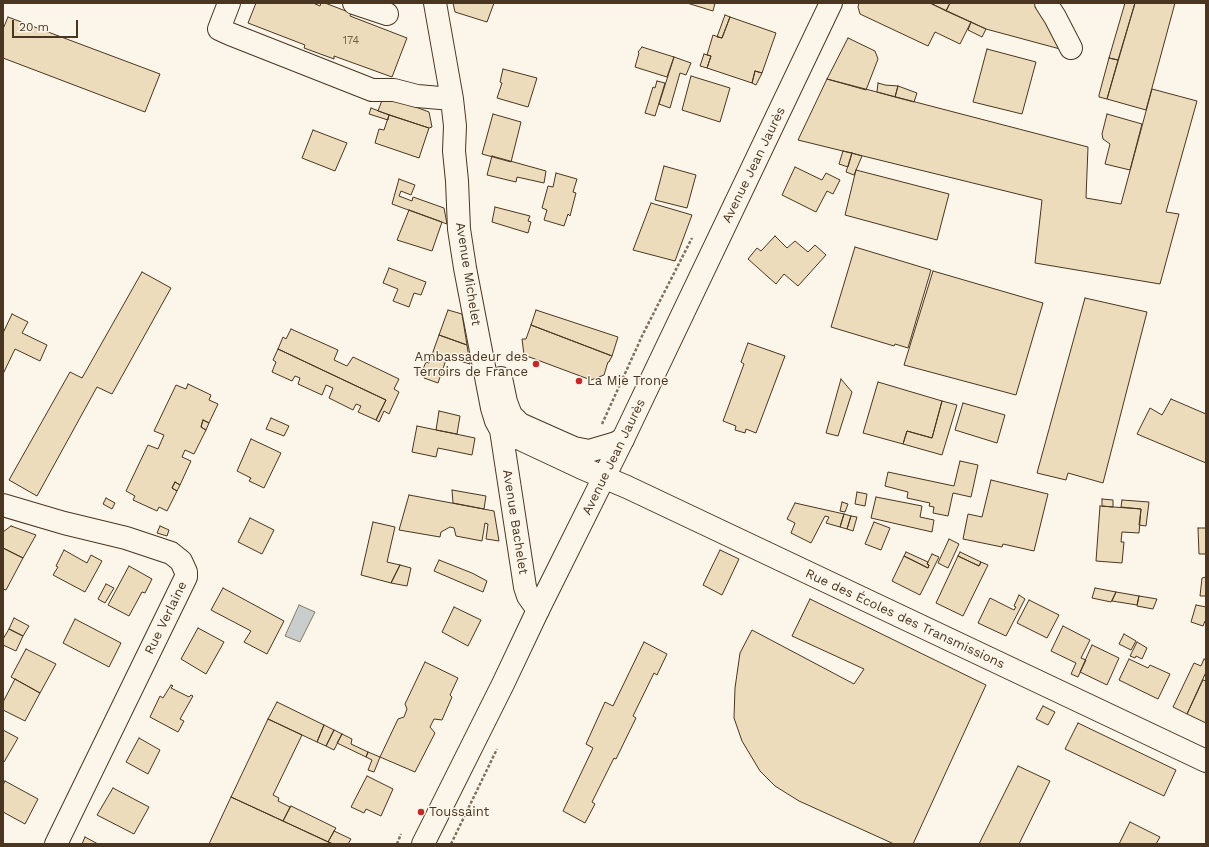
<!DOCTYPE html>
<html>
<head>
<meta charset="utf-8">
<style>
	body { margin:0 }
	#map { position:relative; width:1209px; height:847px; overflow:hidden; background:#fbf6e9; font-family:"Work Sans",sans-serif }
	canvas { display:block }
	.frame { position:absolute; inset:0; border:4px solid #4a3520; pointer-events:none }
	.scale { position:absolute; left:12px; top:20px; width:66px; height:18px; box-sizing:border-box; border:2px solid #4a3520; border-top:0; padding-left:5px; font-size:12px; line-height:14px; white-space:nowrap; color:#4a3520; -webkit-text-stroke:3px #fbf6e9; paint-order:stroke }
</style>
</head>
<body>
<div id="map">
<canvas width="1209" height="847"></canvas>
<div class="frame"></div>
<div class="scale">20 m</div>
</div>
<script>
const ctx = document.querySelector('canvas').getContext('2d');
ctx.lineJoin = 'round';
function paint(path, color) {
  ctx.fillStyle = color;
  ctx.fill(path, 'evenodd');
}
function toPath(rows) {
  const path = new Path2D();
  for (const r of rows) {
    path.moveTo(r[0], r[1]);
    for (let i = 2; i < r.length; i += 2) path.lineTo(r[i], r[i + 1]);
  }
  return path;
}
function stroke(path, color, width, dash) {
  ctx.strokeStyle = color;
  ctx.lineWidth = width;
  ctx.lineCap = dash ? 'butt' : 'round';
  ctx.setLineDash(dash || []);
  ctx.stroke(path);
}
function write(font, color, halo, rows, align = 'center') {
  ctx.font = font + ' "Work Sans",sans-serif';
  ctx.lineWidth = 3;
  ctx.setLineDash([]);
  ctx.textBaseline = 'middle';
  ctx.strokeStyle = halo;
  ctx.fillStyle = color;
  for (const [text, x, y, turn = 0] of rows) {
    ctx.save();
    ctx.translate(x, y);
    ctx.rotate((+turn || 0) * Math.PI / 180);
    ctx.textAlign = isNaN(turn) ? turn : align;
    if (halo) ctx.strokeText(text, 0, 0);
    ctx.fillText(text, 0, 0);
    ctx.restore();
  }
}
const water = toPath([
	[299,605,315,612,300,642,285,636,299,605]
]);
paint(water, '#c9cecd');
stroke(water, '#887966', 1);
const building = toPath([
	[256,3,313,3,320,6,321,3,325,3,351,13,350,16,407,38,392,77,334,56,334,59,304,48,305,45,248,23,256,3],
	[453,3,494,3,487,22,455,12,453,3],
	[687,3,715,3,713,11,687,3],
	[859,3,930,3,971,22,960,44,935,32,928,46,860,14,858,7,859,3],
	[930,3,950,3,946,11,930,3],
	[950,3,1035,3,1060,49,986,29,946,11,950,3],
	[1125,3,1135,3,1118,60,1109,58,1125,3],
	[1135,3,1175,3,1146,110,1107,99,1135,3],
	[725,15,730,17,722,38,717,37,725,15],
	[8,17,160,74,145,112,3,58,3,29,8,17],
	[730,17,776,33,762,73,755,71,752,83,707,68,711,56,707,55,713,35,722,38,730,17],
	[971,22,986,29,982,37,968,30,971,22],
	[848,38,875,51,878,59,866,90,827,79,848,38],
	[642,47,674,57,667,77,635,67,639,53,638,52,642,47],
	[987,49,1036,62,1022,114,973,102,987,49],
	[704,54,711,56,707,68,700,66,704,54],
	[674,57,691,63,686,75,680,73,670,108,659,104,674,57],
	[1109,58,1118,60,1107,99,1099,97,1099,95,1109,58],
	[503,69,537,78,528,107,497,98,502,83,500,82,503,69],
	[755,71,762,73,756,85,752,83,755,71],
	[691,76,730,88,720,122,682,110,691,76],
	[827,79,1088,147,1086,198,1121,204,1152,89,1197,101,1166,212,1179,214,1160,284,1035,263,1042,200,798,140,827,79],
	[657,81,665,83,655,116,645,113,653,87,655,88,657,81],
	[878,83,885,85,898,86,895,97,877,92,878,83],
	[898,86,917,93,914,102,895,97,898,86],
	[384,95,429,112,432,127,429,128,378,111,384,95],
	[371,108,389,115,388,120,369,114,371,108],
	[493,114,521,122,511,162,482,154,493,114],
	[1107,114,1142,124,1130,170,1105,164,1110,144,1103,139,1102,134,1107,114],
	[389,115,429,128,419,158,375,143,379,129,384,130,389,115],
	[313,130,347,143,335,171,302,158,313,130],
	[843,151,852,153,848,167,839,164,843,151],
	[852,153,862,156,854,175,846,172,852,153],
	[492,156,546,171,544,183,517,177,516,182,487,175,492,156],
	[664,166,696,175,687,208,655,200,664,166],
	[795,167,822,180,826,173,840,180,833,194,827,191,816,212,782,195,795,167],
	[856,170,949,194,937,240,845,215,856,170],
	[556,173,577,179,573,192,576,193,570,216,568,214,564,226,544,220,547,210,542,208,548,186,553,187,556,173],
	[399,179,415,185,411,195,401,191,399,196,412,201,413,197,444,208,447,224,392,204,399,179],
	[651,203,692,215,675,261,633,250,651,203],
	[495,207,530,216,528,221,531,222,528,233,492,222,495,207],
	[409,210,442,222,432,251,397,240,409,210],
	[775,236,787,248,795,241,808,252,815,245,826,255,798,286,784,274,776,284,748,259,757,248,761,251,775,236],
	[855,247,931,270,908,348,895,344,894,346,831,327,855,247],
	[389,268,426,282,421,295,414,293,409,307,393,301,398,289,383,283,389,268],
	[933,271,1043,303,1016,395,904,365,933,271],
	[142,272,171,288,112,394,97,387,37,496,9,480,70,372,82,378,142,272],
	[1085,298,1147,312,1103,483,1068,473,1066,480,1037,473,1085,298],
	[448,310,462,314,467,345,439,335,448,310],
	[536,310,618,337,612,356,531,325,536,310],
	[12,314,28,322,22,333,47,345,40,361,15,349,3,374,3,333,12,314],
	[531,325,612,356,609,362,608,362,604,375,591,380,524,355,522,339,526,339,531,325],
	[291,329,338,350,334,360,347,366,353,357,399,379,394,389,399,392,389,414,384,411,379,422,376,420,386,400,278,349,283,337,286,339,291,329],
	[439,335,467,345,470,364,447,357,438,383,424,378,426,371,423,369,426,362,429,363,439,335],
	[748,343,785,356,756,433,746,429,745,433,735,430,736,426,723,421,744,364,741,362,748,343],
	[278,349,386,400,376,420,358,412,361,406,356,404,353,410,329,398,333,388,326,385,322,395,298,384,300,378,295,376,292,381,272,372,276,362,273,360,278,349],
	[841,379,852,392,838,436,826,433,841,379],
	[878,382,942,401,932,438,907,431,903,444,863,433,878,382],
	[188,384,211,395,209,400,218,404,209,423,203,420,201,427,206,430,194,454,185,450,182,457,191,461,180,485,175,482,172,488,177,491,167,511,159,507,157,511,133,500,135,496,126,491,148,445,158,449,164,435,154,431,176,385,186,389,188,384],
	[1171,399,1206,414,1206,463,1137,434,1150,408,1162,415,1171,399],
	[942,401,957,405,942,455,903,444,907,431,932,438,942,401],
	[963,403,1005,415,997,443,955,430,963,403],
	[439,411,460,416,457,434,436,430,439,411],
	[271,418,289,426,284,436,266,429,271,418],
	[203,420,209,423,206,430,201,427,203,420],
	[417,426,475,438,472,455,438,448,436,457,412,452,417,426],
	[251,439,281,453,264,488,249,481,251,478,237,471,251,439],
	[960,461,978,465,971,497,953,493,948,516,933,513,934,507,929,506,930,503,907,498,908,492,885,486,888,472,954,486,960,461],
	[991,480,1048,494,1034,551,1003,544,1002,547,963,539,968,514,982,517,991,480],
	[175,482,180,485,177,491,172,488,175,482],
	[452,490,486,496,484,509,453,503,452,490],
	[857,492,867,494,865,506,855,504,857,492],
	[409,495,494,511,499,541,486,539,488,524,485,523,482,541,456,536,454,528,450,527,441,532,440,537,399,530,409,495],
	[876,497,922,506,920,517,934,520,932,532,871,518,876,497],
	[106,498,115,503,112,509,103,504,106,498],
	[1102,499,1113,500,1113,507,1102,506,1102,499],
	[1122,500,1149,502,1146,526,1139,525,1141,509,1121,507,1122,500],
	[842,502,848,504,845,512,840,511,842,502],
	[795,503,844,514,840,527,826,523,829,517,825,516,811,543,791,533,795,523,787,519,795,503],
	[1100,506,1141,509,1139,533,1122,532,1121,542,1124,542,1122,563,1096,561,1100,506],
	[844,514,851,516,847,529,840,527,844,514],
	[851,516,857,517,853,531,847,529,851,516],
	[250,518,274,530,262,554,238,542,250,518],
	[373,522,395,527,387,562,400,565,391,583,361,575,373,522],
	[874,522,890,528,881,550,865,544,874,522],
	[11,526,36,535,23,558,3,548,3,532,11,526],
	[160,526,169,530,167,536,157,533,160,526],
	[1198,528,1206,528,1206,554,1199,554,1198,528],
	[949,539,959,544,948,568,938,563,949,539],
	[3,548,23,558,6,590,3,589,3,548],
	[64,550,87,563,91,555,102,561,85,592,53,575,58,567,56,566,64,550],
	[720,550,739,559,722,595,703,585,720,550],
	[906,552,928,562,927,564,929,565,928,568,904,556,906,552],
	[960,552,981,562,979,566,958,556,960,552],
	[932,554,939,557,920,595,892,581,904,556,928,568,929,565,927,564,932,554],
	[958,556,979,566,981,562,988,565,963,616,936,603,958,556],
	[439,560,472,573,487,581,483,592,434,571,439,560],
	[400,565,411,568,407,586,391,583,400,565],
	[129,566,152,579,145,593,142,592,129,616,108,605,129,566],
	[1206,577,1206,596,1200,596,1202,578,1206,577],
	[106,584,114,588,105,603,98,599,106,584],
	[223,588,284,621,267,654,244,642,251,631,211,610,223,588],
	[1095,588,1116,592,1111,602,1092,598,1095,588],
	[1116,592,1139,596,1137,605,1112,601,1116,592],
	[1019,595,1025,599,1006,636,978,623,990,598,1014,610,1016,607,1014,606,1019,595],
	[1139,596,1157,599,1153,609,1137,606,1139,596],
	[810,599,986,685,913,844,894,844,799,801,775,786,760,771,742,741,734,718,735,688,740,653,752,630,854,684,864,669,792,636,810,599],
	[1029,600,1059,615,1047,638,1017,623,1029,600],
	[1196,605,1206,607,1206,621,1205,621,1203,626,1191,622,1196,605],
	[454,607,481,620,468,646,442,632,454,607],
	[14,618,29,626,23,636,9,629,14,618],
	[75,619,121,643,109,667,63,643,75,619],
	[1063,626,1090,640,1081,658,1086,660,1078,677,1071,674,1076,663,1051,651,1063,626],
	[198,628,224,642,206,674,181,659,198,628],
	[9,629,23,636,16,651,3,645,3,639,9,629],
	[1124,634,1136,641,1131,650,1119,644,1124,634],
	[644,642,667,654,657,675,654,673,633,716,636,718,616,759,614,758,592,802,595,804,585,823,563,811,593,748,586,744,605,702,613,706,644,642],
	[1137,642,1147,648,1142,659,1136,656,1135,658,1130,656,1137,642],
	[1092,645,1119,658,1107,685,1080,672,1092,645],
	[26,649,56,664,40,693,11,677,26,649],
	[1129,659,1148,668,1150,665,1170,674,1158,699,1119,680,1129,659],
	[1204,659,1206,660,1206,672,1187,714,1173,707,1194,663,1201,666,1204,659],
	[425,662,458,678,450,695,452,697,442,720,434,719,430,727,435,733,415,772,380,757,398,719,404,717,407,709,405,704,425,662],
	[15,679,40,693,25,721,3,710,3,702,15,679],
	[1203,680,1206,681,1206,723,1187,714,1203,680],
	[171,685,173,686,171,688,189,697,191,695,193,696,180,719,184,721,178,732,150,717,160,696,163,698,171,685],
	[277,702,324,725,317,742,268,719,277,702],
	[1043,706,1055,712,1048,725,1036,719,1043,706],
	[268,719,302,735,273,795,279,798,278,801,290,807,283,821,231,797,268,719],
	[1078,723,1176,770,1164,796,1065,749,1078,723],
	[324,725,334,730,326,746,317,742,324,725],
	[3,730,18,738,4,762,3,762,3,730],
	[334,730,342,734,334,750,326,746,334,730],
	[342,734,352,739,351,744,368,752,366,757,337,743,342,734],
	[139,738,160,750,148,774,126,762,139,738],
	[368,752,380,757,374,772,368,770,372,760,366,757,368,752],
	[1018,766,1050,781,1019,844,979,844,1018,766],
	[367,776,393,789,381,816,366,809,364,813,351,807,367,776],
	[5,781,38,799,25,824,3,812,3,785,5,781],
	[113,788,149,807,134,834,97,815,113,788],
	[231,797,283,821,333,844,209,844,231,797],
	[291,806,336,828,328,842,283,821,291,806],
	[1130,822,1160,837,1156,844,1119,844,1130,822],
	[334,831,351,839,348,844,333,844,328,842,334,831],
	[85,837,98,844,82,844,85,837]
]);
paint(building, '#ecdcbc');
stroke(building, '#4a3520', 1);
const minor = toPath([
	[229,3,219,29,230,34,372,90,394,90,417,96,452,99],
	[354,3,387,14],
	[435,3,452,99,455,126,454,151,457,181,459,229,465,268,492,408,496,421,501,430,582,468,627,487,1206,761],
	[1046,3,1055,17,1071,48],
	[501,378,506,402,511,415,520,424,574,448,589,451,616,443,623,439],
	[501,430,525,587,528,596,538,610],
	[3,505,64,523,126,538,171,553,181,561,186,572,186,577,56,844]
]);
const major = toPath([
	[423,844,503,684,538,610,623,439,831,3]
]);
stroke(minor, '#4a3520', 24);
stroke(major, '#4a3520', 24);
stroke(toPath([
	[602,424,643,334,692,238],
	[397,844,401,834],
	[451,844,497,749]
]), '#7f6f5c', 2.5, [3, 2]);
stroke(minor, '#fbf6e9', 22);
stroke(major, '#fbf6e9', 22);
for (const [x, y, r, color] of [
	[536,364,4,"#c62828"],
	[579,381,4,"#c62828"],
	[421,812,4,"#c62828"]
]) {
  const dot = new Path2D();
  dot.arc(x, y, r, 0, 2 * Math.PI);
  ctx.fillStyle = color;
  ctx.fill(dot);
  stroke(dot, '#fbf6e9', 1.5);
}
write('11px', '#725f47', null, [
	["174",351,41]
]);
write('13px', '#4a3520', '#fbf6e9', [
	["Avenue Jean Jaurès",754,165,-64],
	["Avenue Michelet",468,274,81],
	["Avenue Jean Jaurès",614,457,-64],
	["Avenue Bachelet",515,522,81],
	["Rue Verlaine",166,618,-64],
	["Rue des Écoles des Transmissions",905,619,25]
]);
write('13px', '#4a3520', '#fbf6e9', [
	["Ambassadeur des",528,357,"right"],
	["Terroirs de France",528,372,"right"],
	["La Mie Trone",587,381],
	["Toussaint",429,812]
], 'left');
</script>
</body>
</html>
